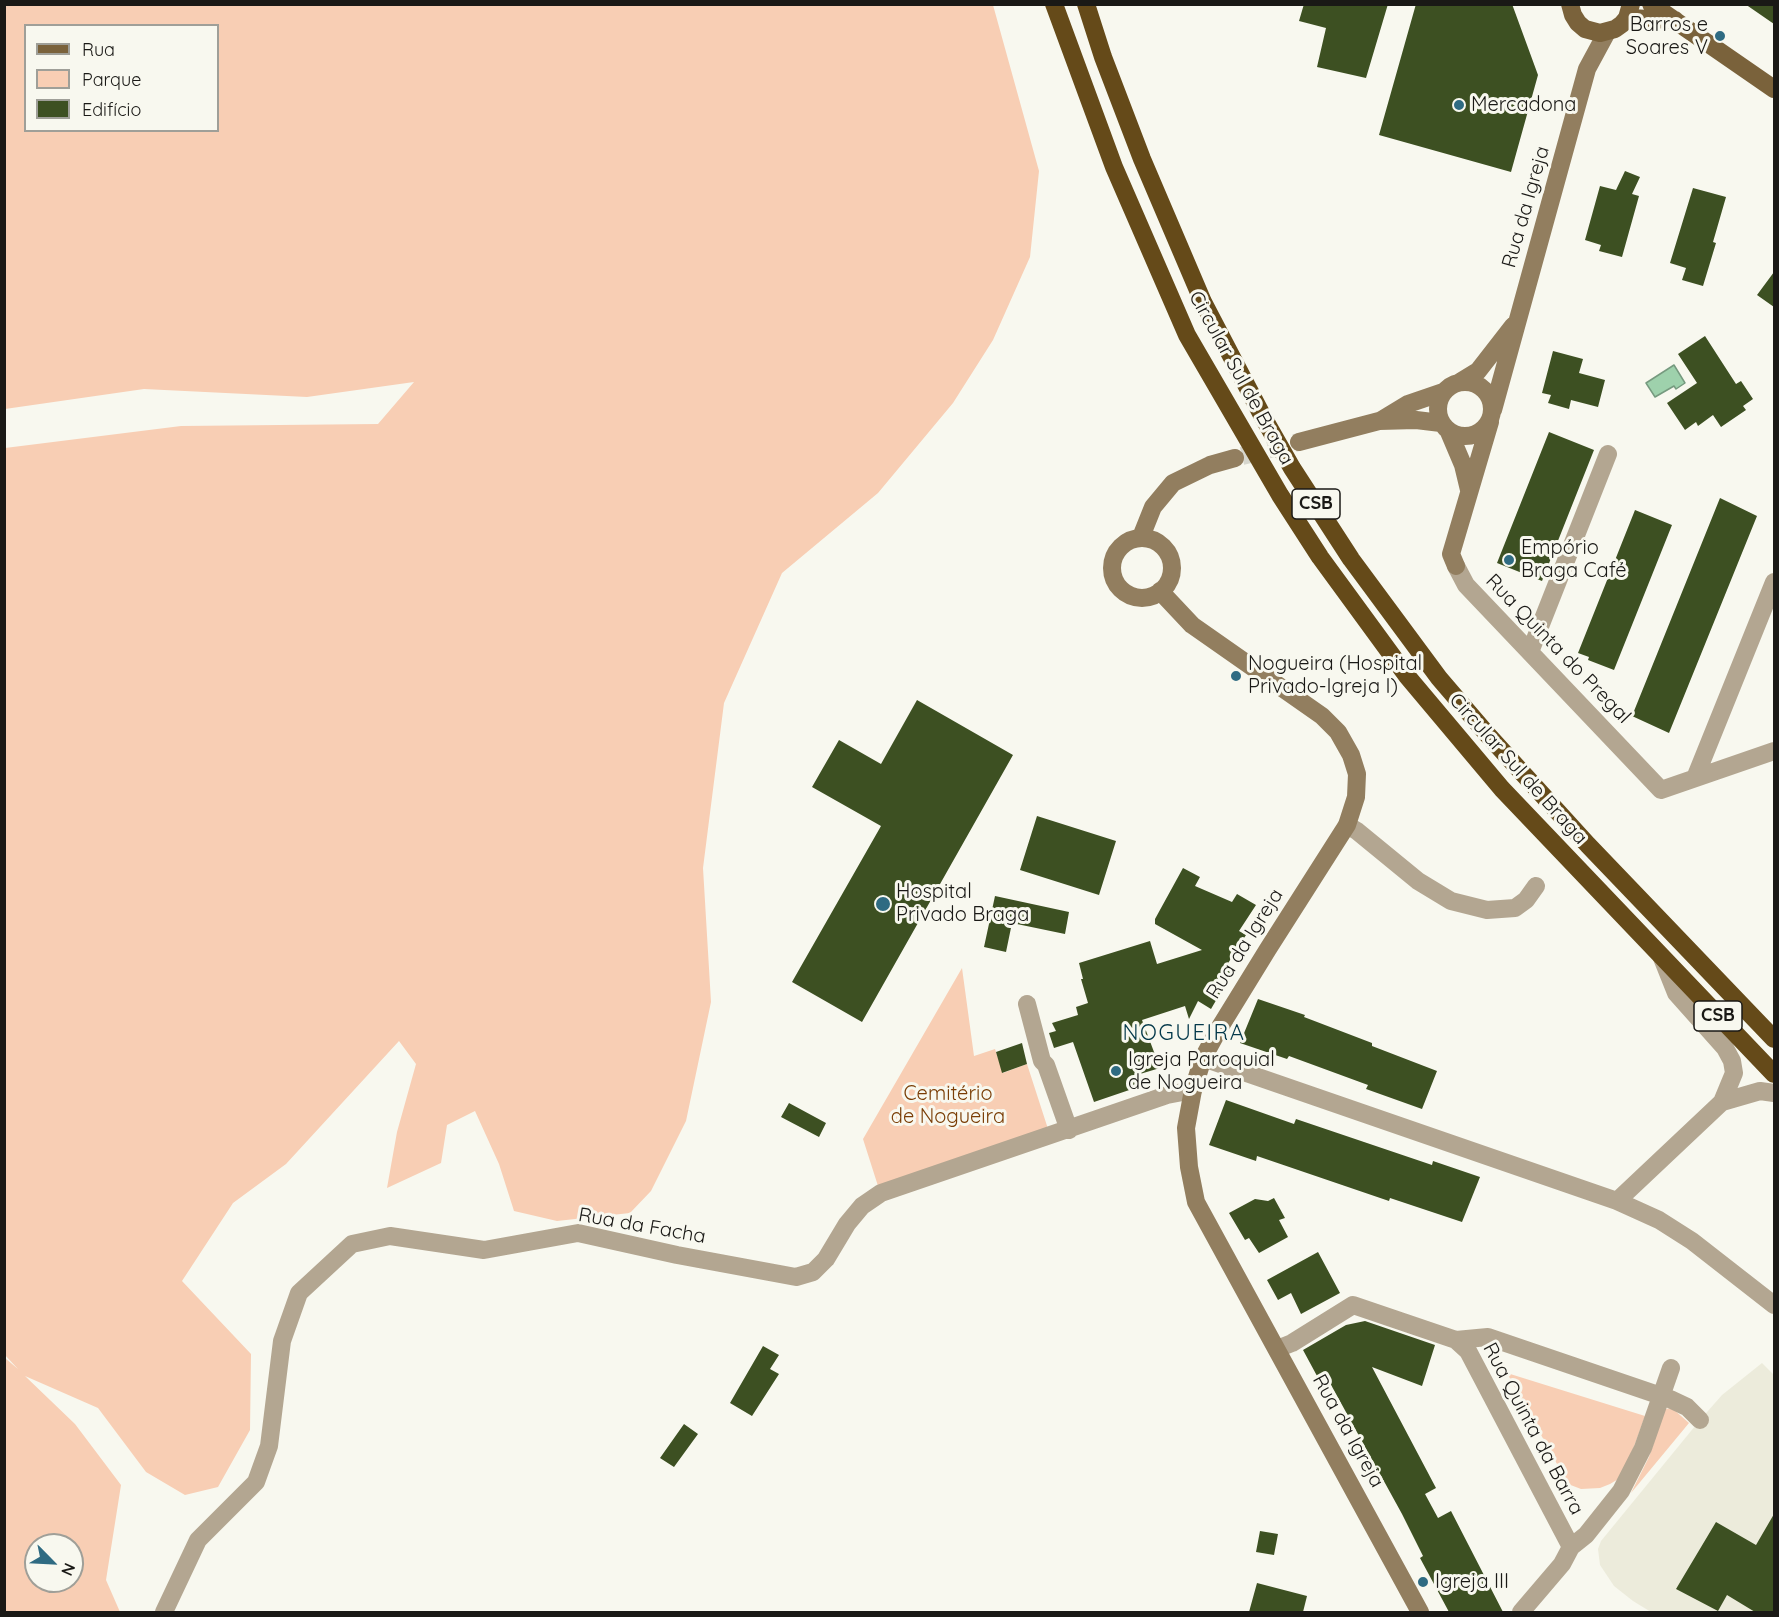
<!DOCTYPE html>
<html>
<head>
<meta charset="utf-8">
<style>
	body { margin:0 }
	#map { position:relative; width:1779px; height:1617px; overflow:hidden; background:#f8f8ef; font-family:Quicksand,sans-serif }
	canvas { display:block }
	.frame { position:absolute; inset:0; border:6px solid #1a1916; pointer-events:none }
	.legend { position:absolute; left:24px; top:24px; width:195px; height:108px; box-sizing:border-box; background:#f8f8ef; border:2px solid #9f9f98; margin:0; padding:8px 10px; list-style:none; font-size:18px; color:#1a1916 }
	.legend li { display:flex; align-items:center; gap:12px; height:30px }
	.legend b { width:30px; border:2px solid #9f9f98 }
	.north { position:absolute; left:24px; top:1533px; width:60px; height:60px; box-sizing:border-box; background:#f8f8ef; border:2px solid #9f9f98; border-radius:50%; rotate:114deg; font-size:16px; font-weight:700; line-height:24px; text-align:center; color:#1a1916 }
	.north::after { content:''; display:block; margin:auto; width:21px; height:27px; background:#2f6b82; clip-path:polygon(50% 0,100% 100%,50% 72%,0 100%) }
</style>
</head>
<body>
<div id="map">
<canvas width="1779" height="1617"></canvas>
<div class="frame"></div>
<ul class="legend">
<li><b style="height:8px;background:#7a623b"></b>Rua</li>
<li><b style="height:16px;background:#f8ceb4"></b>Parque</li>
<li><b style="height:16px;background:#3d5022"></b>Edifício</li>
</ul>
<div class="north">N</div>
</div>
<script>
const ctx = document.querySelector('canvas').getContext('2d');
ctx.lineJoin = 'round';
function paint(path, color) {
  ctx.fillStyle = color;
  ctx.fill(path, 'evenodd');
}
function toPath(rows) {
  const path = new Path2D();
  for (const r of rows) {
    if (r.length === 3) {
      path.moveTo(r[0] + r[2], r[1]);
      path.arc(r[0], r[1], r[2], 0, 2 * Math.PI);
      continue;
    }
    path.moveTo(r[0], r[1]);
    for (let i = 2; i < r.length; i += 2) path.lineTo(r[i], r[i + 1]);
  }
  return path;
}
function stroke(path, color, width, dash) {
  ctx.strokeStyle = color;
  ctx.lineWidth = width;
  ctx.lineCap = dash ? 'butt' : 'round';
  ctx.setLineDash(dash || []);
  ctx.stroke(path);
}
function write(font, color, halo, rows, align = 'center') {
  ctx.font = font + ' Quicksand,sans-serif';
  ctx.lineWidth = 6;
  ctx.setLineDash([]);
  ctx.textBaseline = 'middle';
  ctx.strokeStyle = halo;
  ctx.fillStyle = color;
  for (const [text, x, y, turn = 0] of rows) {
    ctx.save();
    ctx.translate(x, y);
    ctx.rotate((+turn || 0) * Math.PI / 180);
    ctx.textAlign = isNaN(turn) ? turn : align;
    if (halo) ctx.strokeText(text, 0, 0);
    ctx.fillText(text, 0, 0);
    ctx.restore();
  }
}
paint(toPath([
	[1762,1363,1774,1375,1774,1612,1651,1612,1633,1601,1614,1586,1600,1565,1598,1549,1601,1541,1700,1420,1722,1395]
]), '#ecebdb');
paint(toPath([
	[5,4,993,5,1039,171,1030,257,993,340,953,403,878,493,782,573,724,703,703,868,711,1002,686,1121,651,1191,630,1213,557,1221,514,1211,499,1164,475,1111,447,1125,441,1163,387,1188,397,1132,416,1064,399,1041,286,1164,233,1203,182,1281,251,1354,250,1430,218,1487,185,1495,146,1472,98,1408,25,1376,75,1424,121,1485,106,1580,120,1612,5,1612,5,1358,18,1369,4,1354,5,448,181,426,378,424,414,382,307,397,144,389,5,409],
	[26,26,218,26,218,130,26,130],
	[36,1545,72,1545,72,1581,36,1581],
	[962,968,974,1056,995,1049,1003,1073,1027,1064,1049,1132,878,1186,863,1139],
	[1507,1373,1645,1416,1635,1444,1620,1478,1610,1484,1600,1488,1581,1489,1568,1484],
	[1672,1408,1689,1423,1631,1493,1649,1457,1665,1409]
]), '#f8ceb4');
const water = toPath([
	[1674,365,1685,383,1676,389,1674,386,1655,397,1646,383,1674,365]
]);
paint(water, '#9ed1ac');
stroke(water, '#769a7f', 1.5);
paint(toPath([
	[1304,4,1388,4,1366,78,1317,67,1326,28,1299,21],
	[1416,4,1512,4,1538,75,1511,172,1379,135],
	[1745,4,1774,4,1774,24],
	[1625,171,1640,177,1632,194,1639,196,1622,257,1599,251,1601,245,1585,240,1600,186,1616,190],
	[1693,188,1726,197,1713,242,1716,243,1703,286,1682,280,1686,268,1670,263],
	[1774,272,1774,307,1757,295],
	[1705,336,1736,384,1741,381,1753,399,1743,406,1746,410,1721,427,1713,415,1698,426,1696,422,1685,430,1667,403,1697,383,1678,354],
	[1553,351,1583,359,1579,373,1605,380,1598,407,1571,400,1569,409,1548,403,1551,395,1542,393],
	[1549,432,1594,450,1542,581,1497,563],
	[1720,498,1757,516,1669,733,1632,716],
	[1635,510,1672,525,1614,670,1588,660,1589,657,1578,653],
	[917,700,1013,755,862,1022,792,982,881,826,812,787,839,740,881,764],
	[1037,816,1116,841,1099,895,1020,870],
	[1183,868,1200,877,1195,886,1232,902,1237,894,1256,905,1239,931,1246,935,1225,968,1232,973,1211,1009,1198,1001,1189,1019,1185,1006,1142,1020,1160,1068,1140,1074,1144,1085,1094,1102,1073,1042,1054,1048,1049,1033,1056,1031,1052,1023,1078,1015,1076,1007,1088,1003,1081,979,1083,979,1079,963,1150,941,1157,964,1202,950,1155,924,1155,919],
	[995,896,1069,912,1065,934,1012,923,1006,952,984,947],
	[1258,999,1305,1015,1304,1017,1372,1043,1372,1046,1437,1071,1422,1109,1366,1089,1368,1085,1289,1056,1287,1059,1240,1043],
	[1022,1043,1027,1064,1002,1073,996,1052],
	[1226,1100,1294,1124,1296,1119,1432,1165,1433,1161,1480,1177,1462,1222,1390,1198,1389,1201,1257,1156,1256,1161,1209,1145],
	[789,1103,826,1123,819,1137,781,1117],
	[1274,1198,1285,1218,1279,1220,1288,1237,1259,1253,1249,1238,1245,1240,1229,1213,1255,1199,1268,1201],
	[1318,1252,1340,1293,1301,1314,1291,1293,1278,1300,1267,1280],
	[1365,1321,1435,1345,1422,1386,1372,1367,1436,1488,1425,1494,1438,1518,1451,1511,1503,1612,1449,1612,1420,1558,1423,1556,1402,1514,1330,1383,1323,1387,1303,1350,1346,1325],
	[763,1346,779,1355,770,1369,779,1374,752,1416,730,1403],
	[684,1424,698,1434,674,1467,660,1458],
	[1774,1514,1774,1612,1755,1612,1727,1595,1718,1611,1676,1589,1716,1522,1756,1545],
	[1260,1531,1278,1534,1274,1555,1256,1552],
	[1257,1583,1307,1596,1303,1612,1249,1612]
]), '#3d5022');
stroke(toPath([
	[1242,456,1299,442]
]), '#d7d7ce', 18, [18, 9]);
stroke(toPath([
	[1456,566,1466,585,1661,790,1774,751],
	[1530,652,1608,454],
	[1695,778,1774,582],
	[1347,825,1357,831,1418,881,1451,901,1487,910,1515,908,1526,900,1536,886],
	[1027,1004,1042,1061,1046,1065,1069,1130],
	[1203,1058,1617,1201,1722,1102,1734,1073,1732,1061,1725,1048,1676,993,1662,958],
	[1722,1102,1760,1091,1774,1093],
	[1617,1201,1659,1220,1692,1241,1774,1305],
	[1456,1340,1488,1337,1670,1399,1687,1407,1700,1420],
	[1277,1349,1292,1343,1353,1305,1456,1340,1468,1351,1571,1547],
	[164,1612,198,1540,256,1482,269,1446,282,1341,299,1293,352,1244,390,1236,484,1250,578,1233,677,1255,796,1277,813,1272,826,1259,847,1224,862,1206,881,1193,1167,1095,1193,1090],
	[1521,1612,1562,1564,1571,1547,1586,1535,1621,1491,1643,1448,1671,1368]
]), '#b3a691', 18);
stroke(toPath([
	[1465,409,27],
	[1460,382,1478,371,1513,326],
	[1493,410,1587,69,1607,32],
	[1380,421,1408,404,1443,392],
	[1449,432,1463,465,1469,490],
	[1299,442,1379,421,1416,420,1441,423],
	[1141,537,1153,507,1173,483,1210,465,1235,458],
	[1142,568,30],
	[1456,566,1451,554,1490,422],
	[1160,591,1192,625,1322,716,1338,732,1351,755,1357,774,1356,797,1347,825,1268,949,1220,1027,1203,1058,1193,1090,1186,1128,1189,1167,1196,1202,1420,1612]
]), '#927e5f', 18);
stroke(toPath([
	[1570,4,1573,15,1578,23,1585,29,1600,33,1615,29,1622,24,1627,18,1631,4],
	[1651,4,1774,89],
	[1627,18,1675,20]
]), '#7a623b', 18);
stroke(toPath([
	[1054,4,1114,167,1187,335,1280,495,1320,557,1407,676,1502,789,1774,1074],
	[1086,4,1103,57,1142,159,1203,302,1263,417,1292,468,1351,559,1439,678,1487,734,1588,845,1774,1039]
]), '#654a19', 18);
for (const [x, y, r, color] of [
	[1720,36,6,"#2f6b82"],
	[1459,105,6,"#2f6b82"],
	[1509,560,6,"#2f6b82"],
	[1236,676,6,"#2f6b82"],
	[883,904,8,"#2f6b82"],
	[1116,1071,6,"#2f6b82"],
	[1423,1582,6,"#2f6b82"]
]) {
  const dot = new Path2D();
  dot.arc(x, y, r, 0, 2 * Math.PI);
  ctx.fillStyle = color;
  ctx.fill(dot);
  stroke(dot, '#f8f8ef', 2);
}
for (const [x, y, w] of [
	[1316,504,48],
	[1718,1016,48]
]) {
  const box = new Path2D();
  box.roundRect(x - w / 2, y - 15, w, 30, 4.5);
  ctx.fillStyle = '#f8f8ef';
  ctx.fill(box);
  stroke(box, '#1a1916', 1.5);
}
write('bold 18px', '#1a1916', null, [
	["CSB",1316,504],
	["CSB",1718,1016]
]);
write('20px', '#1a1916', '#f8f8ef', [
	["Barros e",1708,25,"right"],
	["Soares V",1708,48,"right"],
	["Mercadona",1471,105],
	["Empório",1521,548],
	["Braga Café",1521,571],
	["Nogueira (Hospital",1248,664],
	["Privado-Igreja I)",1248,687],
	["Hospital",896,892],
	["Privado Braga",896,915],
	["Igreja Paroquial",1128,1060],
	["de Nogueira",1128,1083],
	["Igreja III",1435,1582]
], 'left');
write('20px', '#1a1916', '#f8f8ef', [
	["Rua da Igreja",1526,207,-74],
	["Circular Sul de Braga",1241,378,61],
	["Rua Quinta do Pregal",1558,649,46],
	["Circular Sul de Braga",1518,769,48],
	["Rua da Igreja",1245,944,-58],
	["Rua da Facha",642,1226,10],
	["Rua Quinta da Barra",1533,1429,62],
	["Rua da Igreja",1348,1431,61]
]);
write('20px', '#7a3d05', '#f8f8ef', [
	["Cemitério",948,1094],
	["de Nogueira",948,1117]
]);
ctx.letterSpacing = '1.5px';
write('22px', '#04394b', '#f8f8ef', [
	["NOGUEIRA",1184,1033]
]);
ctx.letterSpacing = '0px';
</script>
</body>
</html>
